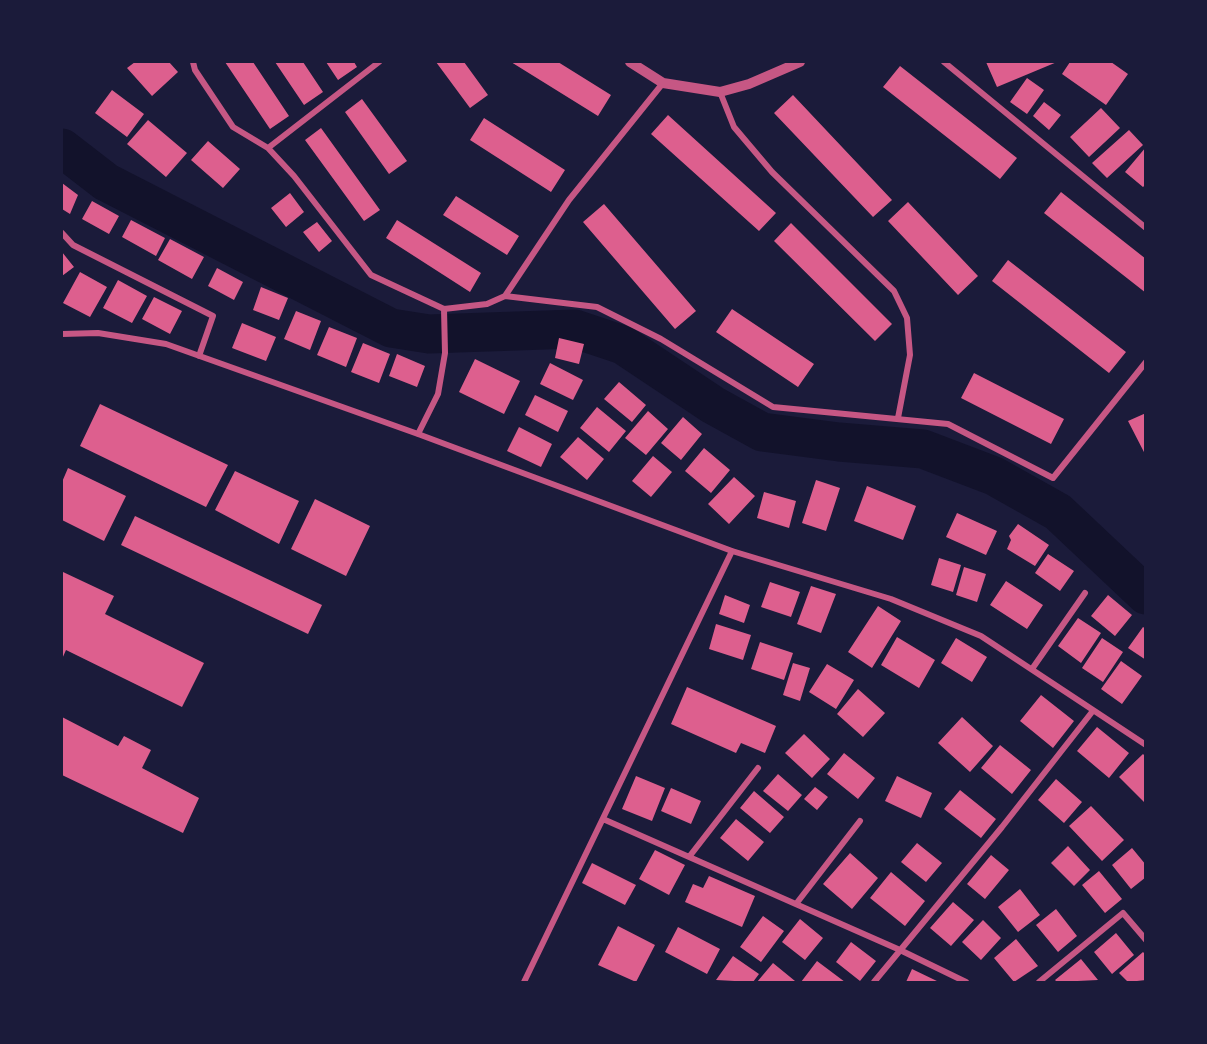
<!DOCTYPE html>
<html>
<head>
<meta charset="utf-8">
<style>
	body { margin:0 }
	#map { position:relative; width:1207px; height:1044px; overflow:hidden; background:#1b1b3a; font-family:"Titillium Web",sans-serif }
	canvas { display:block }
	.frame { position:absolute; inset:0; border:63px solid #1b1b3a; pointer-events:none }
</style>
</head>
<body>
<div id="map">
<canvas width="1207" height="1044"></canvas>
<div class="frame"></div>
</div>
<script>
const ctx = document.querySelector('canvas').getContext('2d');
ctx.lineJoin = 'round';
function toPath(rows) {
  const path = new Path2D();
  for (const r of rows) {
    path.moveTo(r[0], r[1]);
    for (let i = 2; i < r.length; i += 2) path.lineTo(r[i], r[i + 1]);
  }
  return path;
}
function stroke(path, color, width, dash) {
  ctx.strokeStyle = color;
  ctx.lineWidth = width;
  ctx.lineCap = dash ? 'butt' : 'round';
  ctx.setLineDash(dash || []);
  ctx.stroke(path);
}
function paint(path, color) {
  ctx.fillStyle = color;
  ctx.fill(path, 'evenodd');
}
stroke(toPath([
	[62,148,106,182,391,328,429,334,575,329,623,345,713,405,762,432,839,442,923,449,994,476,1058,512,1146,595]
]), '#12122b', 39);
paint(toPath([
	[135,62,169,62,178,72,152,96,127,68],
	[225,62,253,62,289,116,270,129],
	[275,62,303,62,323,92,304,105],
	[326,62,354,62,357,67,338,80],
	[436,62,464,62,488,95,470,108],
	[511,62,558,62,611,95,598,116],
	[986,62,1057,62,997,87],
	[1070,62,1111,62,1128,74,1106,105,1062,74],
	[900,66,1017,158,1000,179,883,87],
	[1027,78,1044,90,1027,114,1010,102],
	[112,90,144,114,127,137,95,113],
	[793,95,892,200,873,217,774,113],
	[362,99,407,161,389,174,345,112],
	[1044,102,1061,115,1049,130,1033,116],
	[1101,108,1120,128,1089,157,1070,137],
	[668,115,776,213,759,231,651,134],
	[484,118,565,170,551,192,470,140],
	[148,120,187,153,166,177,127,144],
	[321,128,380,210,364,221,305,140],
	[1129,130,1143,145,1107,178,1092,163],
	[208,141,240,169,223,188,191,160],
	[1146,147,1146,184,1143,187,1125,172],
	[62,183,78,195,70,214,62,209],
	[1061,192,1146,259,1146,293,1044,213],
	[290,193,304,212,286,227,271,208],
	[456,196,519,236,507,255,443,215],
	[92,201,119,216,109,234,82,219],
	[908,202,978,276,958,295,888,221],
	[604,204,696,311,675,329,583,222],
	[131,220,165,238,156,256,122,237],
	[397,220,481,273,470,292,386,238],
	[317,222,332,241,319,252,303,232],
	[791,223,892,324,875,341,774,241],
	[170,239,204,257,192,279,158,260],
	[62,252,74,267,62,276],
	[1008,260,1126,352,1109,373,992,281],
	[217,268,243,282,234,300,208,286],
	[80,272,107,287,90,317,63,303],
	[118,280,147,296,132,323,103,308],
	[261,287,288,298,279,320,253,310],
	[154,297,182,311,170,334,142,319],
	[732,309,814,364,798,387,716,332],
	[296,311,321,321,310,350,284,339],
	[242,323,276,337,266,361,232,348],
	[329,327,357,338,346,367,317,355],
	[559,338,584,344,579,364,555,358],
	[363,343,390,354,379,383,351,372],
	[397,354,425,366,417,387,389,376],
	[475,359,520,381,504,414,459,392],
	[550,363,583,380,573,400,540,384],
	[974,373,1064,419,1051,444,961,398],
	[619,382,646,405,632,422,604,399],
	[535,395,568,411,558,432,525,415],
	[100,404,228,465,206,507,80,446],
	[597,407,626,431,609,452,580,428],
	[648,411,668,429,646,455,625,438],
	[1146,413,1146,456,1128,421],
	[683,417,702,434,681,460,661,443],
	[519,427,552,444,541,467,507,451],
	[578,437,604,459,587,480,560,457],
	[704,448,730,470,711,493,685,471],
	[653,456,672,472,651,497,632,481],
	[68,468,126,496,104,541,62,520,62,482],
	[235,471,299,501,279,544,215,510],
	[734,477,755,496,729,524,708,504],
	[816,480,840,488,826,531,802,523],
	[867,486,916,506,903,540,854,521],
	[764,492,796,501,789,528,757,518],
	[315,499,370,526,346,576,291,549],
	[957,513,997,531,986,555,946,537],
	[135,516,322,605,308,634,121,545],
	[1018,524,1049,545,1035,566,1007,549,1011,540,1009,536],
	[1048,554,1074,571,1060,591,1035,573],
	[939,558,961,565,953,592,931,585],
	[964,567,986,574,977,602,956,595],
	[63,572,114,596,105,614,204,663,182,707,66,650,62,659],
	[1006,581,1043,605,1027,629,990,605],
	[770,582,800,592,791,617,761,607],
	[811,586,836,594,821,633,797,624],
	[725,595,750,605,744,623,719,614],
	[1108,595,1132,615,1115,636,1091,616],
	[878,606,901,621,872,668,848,652],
	[1078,618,1101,633,1081,663,1058,646],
	[716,624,751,635,743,660,709,649],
	[1143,627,1146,629,1146,660,1128,648],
	[897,637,935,660,919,688,881,665],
	[956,638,987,657,972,682,941,663],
	[1102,638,1123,652,1103,682,1082,668],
	[760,642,793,653,784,680,751,669],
	[1121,661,1142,676,1122,704,1101,689],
	[793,663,810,668,800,701,783,695],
	[827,664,854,680,836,709,809,692],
	[687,687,776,726,765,753,741,743,736,753,671,724],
	[858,689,885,713,863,737,837,714],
	[1041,695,1074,721,1053,748,1020,721],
	[62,717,118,746,124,736,151,750,142,768,199,798,183,833,62,775],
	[962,717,993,746,970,772,938,743],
	[1097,727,1129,753,1109,778,1077,751],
	[804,734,830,759,812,778,785,753],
	[1000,745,1031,770,1012,794,981,768],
	[844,753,875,778,858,799,827,774],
	[1143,754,1146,757,1146,804,1119,777],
	[778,774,802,795,788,811,763,791],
	[636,776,665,788,652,821,622,809],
	[897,776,932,793,921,818,885,801],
	[1056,779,1082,802,1064,823,1038,800],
	[815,787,828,797,817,810,804,799],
	[671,788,701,801,691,824,661,811],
	[960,790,996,819,981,838,944,809],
	[754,791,784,817,770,833,740,808],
	[1091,806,1124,840,1102,861,1069,826],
	[736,819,764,842,748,861,720,838],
	[917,843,942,863,926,882,901,862],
	[1068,846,1090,870,1074,886,1051,863],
	[1132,848,1146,865,1146,877,1131,889,1112,865],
	[655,850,685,865,669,895,639,879],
	[850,853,878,878,852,909,823,884],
	[991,855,1009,870,985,899,967,884],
	[592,863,636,885,625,905,582,883],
	[1099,871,1122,899,1105,913,1082,885],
	[891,872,925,901,905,926,870,898],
	[709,876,755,896,742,927,685,902,693,884,703,888],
	[1020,889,1040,915,1018,932,998,907],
	[953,902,974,920,951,946,930,928],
	[1056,909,1077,936,1058,952,1036,925],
	[763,916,784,931,761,962,740,947],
	[800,919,823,938,805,960,782,942],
	[983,920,1001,938,981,960,962,942],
	[618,926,655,945,636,982,598,965],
	[678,927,720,949,707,974,665,952],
	[1116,933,1134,955,1112,974,1094,952],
	[1016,939,1038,966,1014,982,994,958],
	[851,942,876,961,860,981,836,962],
	[1143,952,1146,955,1146,980,1128,982,1119,973],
	[733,956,759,974,753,982,716,980],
	[1081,959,1098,980,1057,982,1055,980],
	[817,961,845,982,801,982],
	[773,963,795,981,794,982,757,982],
	[912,969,939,982,906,982]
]), '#dd5f8e');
stroke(toPath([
	[193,62,195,70,233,127,268,148,294,176,371,275,444,309,487,304,505,296,569,200,663,83],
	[944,62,1146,228],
	[720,92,734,127,772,172,894,291,907,318,910,355,898,418],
	[268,148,379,62],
	[62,233,73,245,213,316,199,356],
	[505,296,597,307,661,339,773,407,948,424,1053,478,1146,362],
	[62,334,98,333,166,344,418,434,732,551,891,599,981,636,1146,745],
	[418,434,438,394,445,353,444,309],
	[1032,669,1085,593],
	[603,819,900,950,966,982],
	[689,857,758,768],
	[796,904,860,821],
	[524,982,732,551],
	[874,982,1002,827,1092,712],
	[1039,982,1123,913,1146,940]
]), '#c65784', 6);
stroke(toPath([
	[630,62,663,83,720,92,749,84,800,62]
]), '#c65784', 10);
</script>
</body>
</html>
